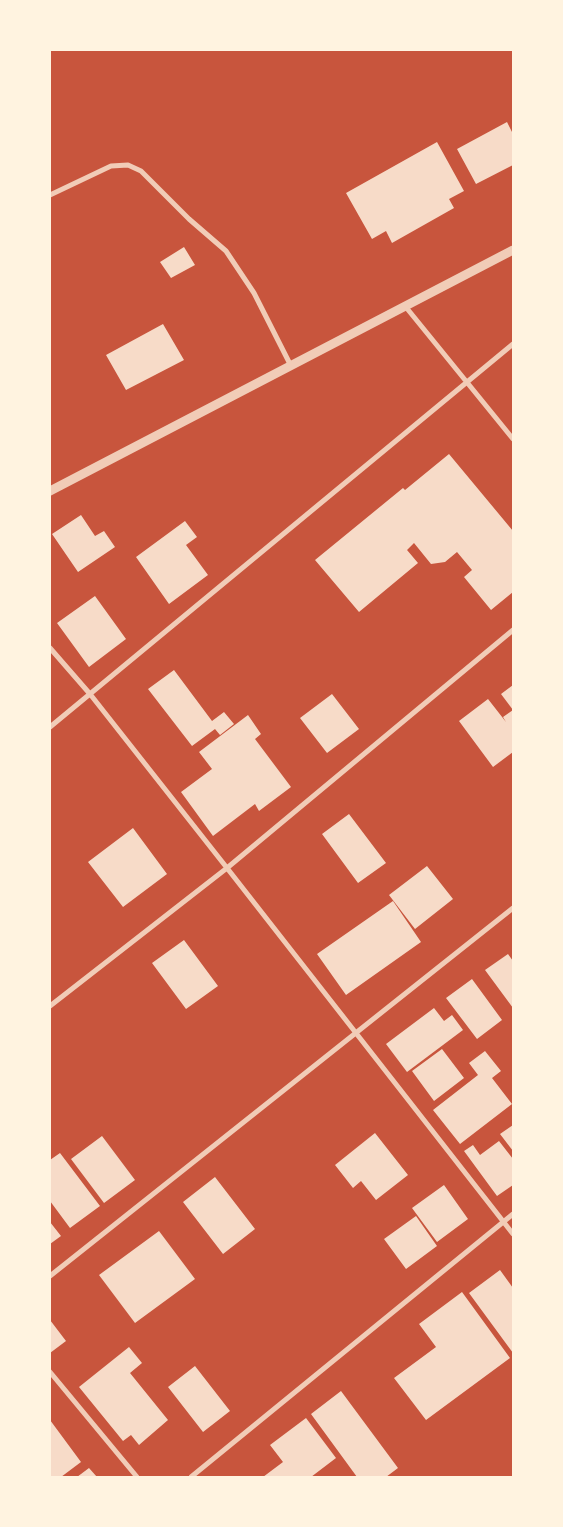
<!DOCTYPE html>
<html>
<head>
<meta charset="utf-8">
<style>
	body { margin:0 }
	#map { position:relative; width:563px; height:1527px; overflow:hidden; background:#c8553d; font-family:Lato,sans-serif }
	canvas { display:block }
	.frame { position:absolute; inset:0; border:51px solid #fff3e0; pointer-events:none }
</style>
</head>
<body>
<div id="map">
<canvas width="563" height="1527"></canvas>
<div class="frame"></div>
</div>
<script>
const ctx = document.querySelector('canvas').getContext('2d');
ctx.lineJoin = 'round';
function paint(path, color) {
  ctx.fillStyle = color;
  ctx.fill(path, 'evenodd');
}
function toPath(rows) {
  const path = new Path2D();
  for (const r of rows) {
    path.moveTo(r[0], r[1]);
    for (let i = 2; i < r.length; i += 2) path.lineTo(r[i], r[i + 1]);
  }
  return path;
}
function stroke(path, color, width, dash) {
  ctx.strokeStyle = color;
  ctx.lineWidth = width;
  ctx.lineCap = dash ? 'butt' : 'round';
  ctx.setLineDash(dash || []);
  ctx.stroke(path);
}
paint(toPath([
	[507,122,513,134,513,165,476,184,457,149],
	[437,142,464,191,449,199,454,208,392,243,386,231,372,239,346,193],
	[184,247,195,265,171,278,160,262],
	[163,324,184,360,126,390,106,355],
	[449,454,513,531,513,592,491,610,464,577,472,570,457,552,445,562,431,564,414,543,407,550,418,563,359,612,315,560,403,488,405,490],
	[81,515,95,536,104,531,115,547,78,572,52,534],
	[185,521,197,537,186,545,208,575,169,604,136,557],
	[95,596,126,639,89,667,57,623],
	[174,670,212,721,224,712,234,724,220,735,215,729,192,746,148,689],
	[513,685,513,752,493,767,459,721,488,699,506,722,503,717,513,710,501,694],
	[332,694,359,729,327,753,300,718],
	[248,715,261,734,255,739,291,787,259,811,255,804,213,836,181,792,212,769,199,752],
	[349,814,386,863,358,883,322,834],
	[133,828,167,874,123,907,88,862],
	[427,866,453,899,415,929,389,895],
	[393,901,421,942,346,995,317,954],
	[184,940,218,986,186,1009,152,963],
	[508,954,513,961,513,1008,485,970],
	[472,979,502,1020,477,1039,446,998],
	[434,1008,444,1021,452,1015,463,1030,407,1072,386,1044],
	[442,1049,464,1078,434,1101,412,1071],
	[485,1051,501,1071,492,1078,512,1104,460,1144,433,1110,478,1075,469,1063],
	[513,1125,513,1151,500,1134],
	[375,1133,408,1175,376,1200,361,1181,353,1188,335,1165],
	[102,1136,135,1180,104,1203,71,1159],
	[499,1141,513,1159,513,1185,497,1196,464,1151,473,1145,480,1155],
	[60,1153,100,1206,70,1228,50,1201,50,1160],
	[215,1177,255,1229,223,1254,183,1202],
	[444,1185,468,1219,437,1242,412,1208],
	[416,1216,437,1246,406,1269,384,1239],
	[50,1222,61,1236,50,1244],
	[159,1231,195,1279,135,1323,99,1275],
	[500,1270,513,1288,513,1353,469,1293],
	[462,1292,510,1358,426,1420,394,1378,436,1347,419,1324],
	[50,1320,66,1341,50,1353],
	[129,1347,142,1363,130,1373,168,1420,139,1445,131,1435,123,1441,79,1387],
	[195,1366,230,1411,203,1432,168,1387],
	[341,1391,398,1468,386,1477,357,1477,311,1414],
	[306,1418,336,1458,311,1477,263,1477,283,1462,270,1445],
	[50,1420,81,1462,61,1477,50,1477],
	[89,1468,97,1477,77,1477]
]), '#f7dbc8');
stroke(toPath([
	[50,195,111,166,128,165,141,171,189,219,226,251,254,293,291,366],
	[405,306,513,439],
	[50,648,90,694,227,868,513,1234],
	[50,727,513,344],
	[50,1006,227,868,513,630],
	[50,1276,513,908],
	[50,1372,137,1477],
	[191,1477,513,1214]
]), '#f1ccb7', 5);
stroke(toPath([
	[50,491,513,250]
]), '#f1ccb7', 9);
</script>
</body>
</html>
